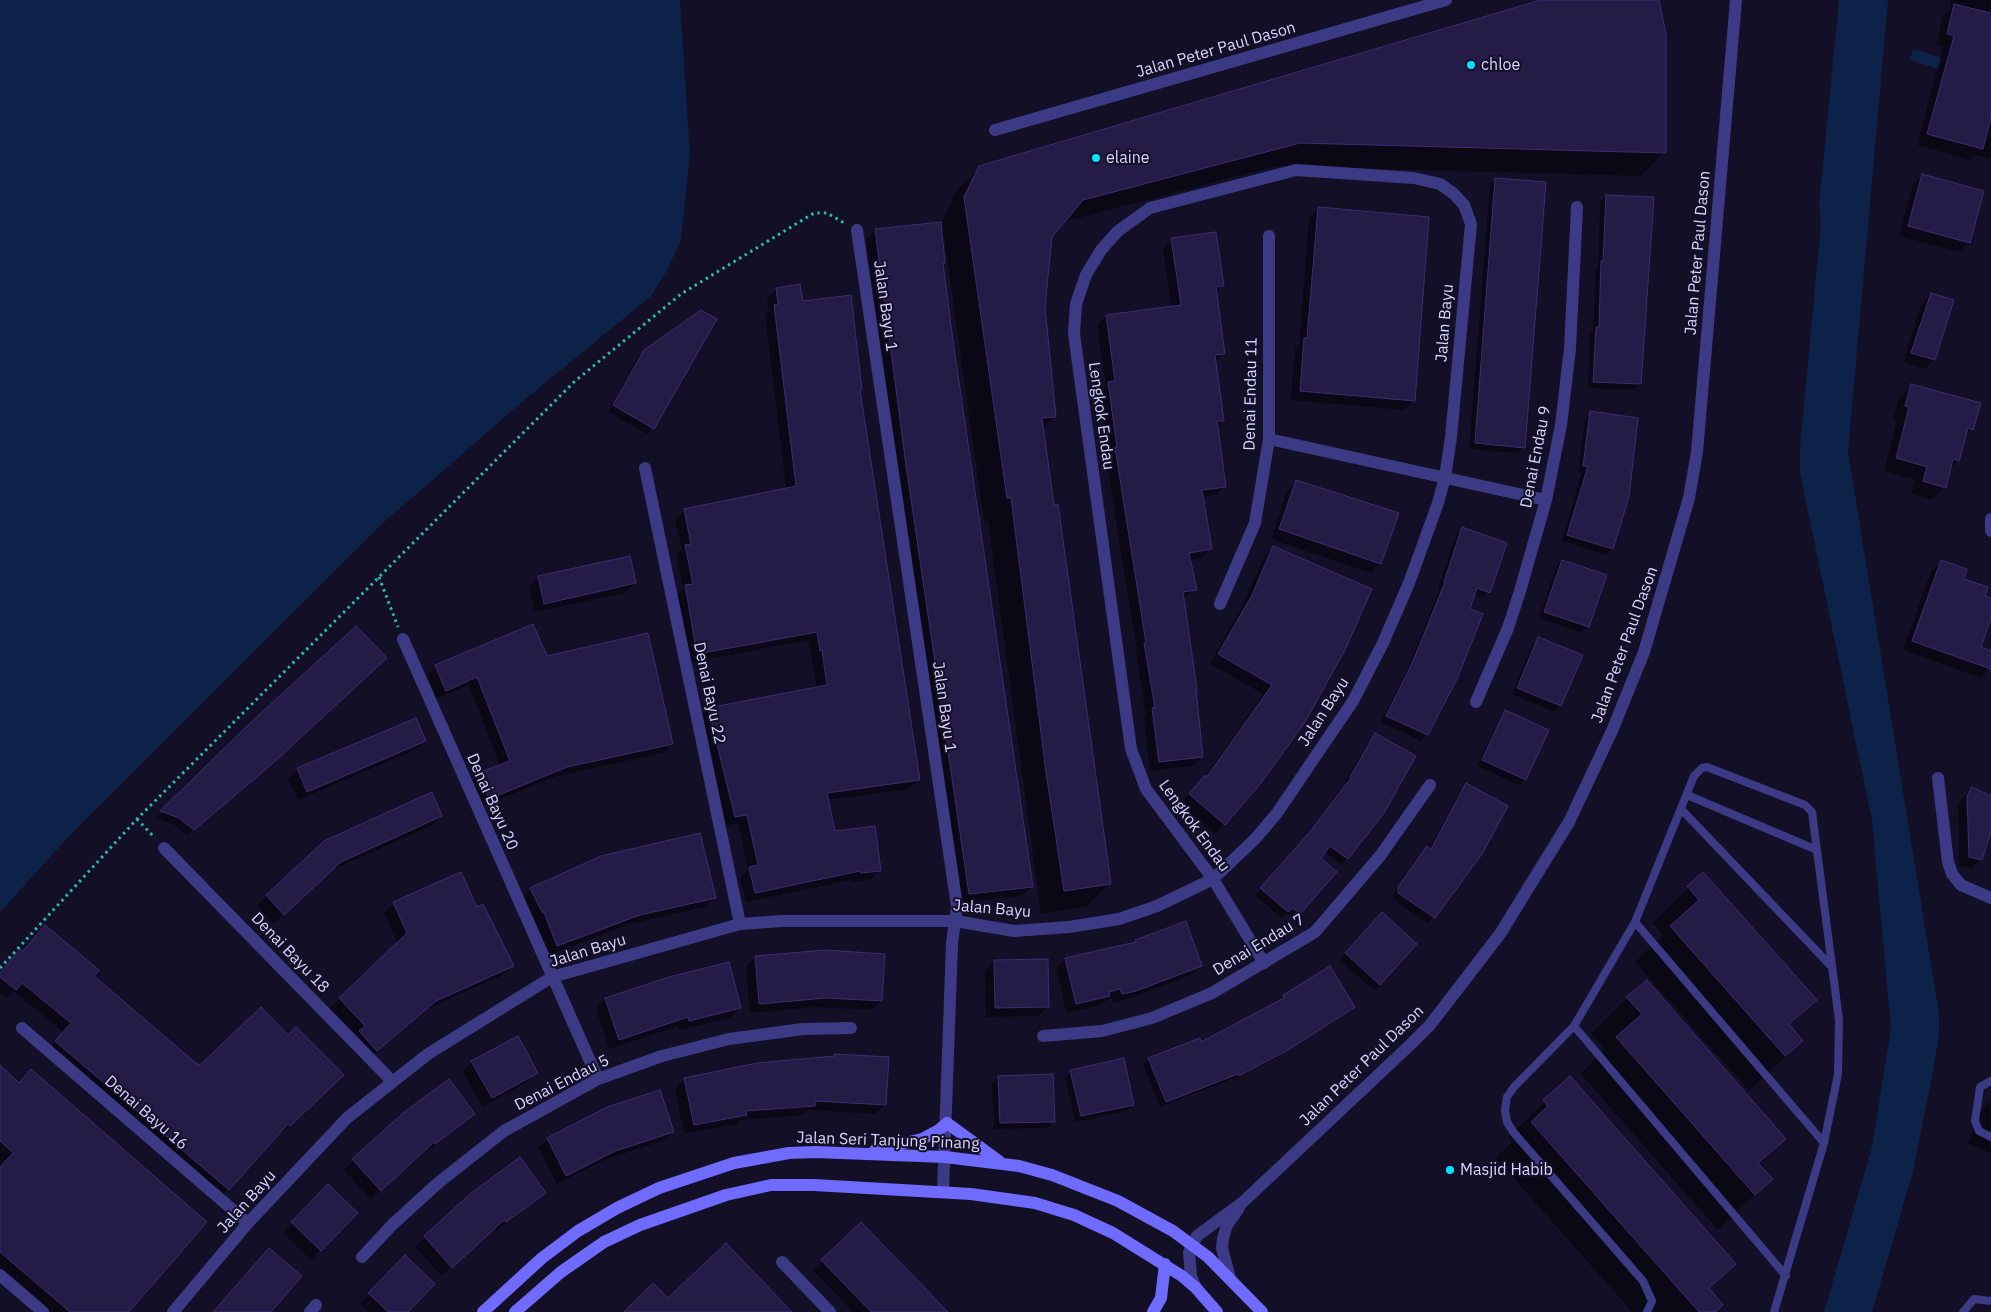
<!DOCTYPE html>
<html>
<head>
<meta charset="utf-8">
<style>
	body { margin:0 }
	canvas { display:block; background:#130f26 }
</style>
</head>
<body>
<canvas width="1991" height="1312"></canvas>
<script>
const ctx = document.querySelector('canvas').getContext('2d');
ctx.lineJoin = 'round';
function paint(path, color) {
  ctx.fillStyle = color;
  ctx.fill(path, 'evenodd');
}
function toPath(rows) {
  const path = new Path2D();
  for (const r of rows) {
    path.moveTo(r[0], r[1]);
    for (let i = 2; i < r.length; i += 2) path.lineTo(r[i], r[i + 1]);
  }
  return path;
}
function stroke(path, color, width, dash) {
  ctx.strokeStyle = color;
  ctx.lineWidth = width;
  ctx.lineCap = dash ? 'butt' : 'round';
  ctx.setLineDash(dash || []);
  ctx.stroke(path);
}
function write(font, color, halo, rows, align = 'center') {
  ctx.font = font + ' "IBM Plex Sans",sans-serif';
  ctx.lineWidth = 4;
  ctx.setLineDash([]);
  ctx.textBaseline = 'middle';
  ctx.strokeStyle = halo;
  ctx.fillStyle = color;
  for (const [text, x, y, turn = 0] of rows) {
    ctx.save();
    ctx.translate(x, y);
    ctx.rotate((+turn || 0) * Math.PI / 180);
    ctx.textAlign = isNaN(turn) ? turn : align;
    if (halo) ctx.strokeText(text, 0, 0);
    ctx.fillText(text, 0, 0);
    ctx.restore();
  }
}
paint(toPath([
	[0,0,680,0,690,155,681,239,668,269,651,296,523,401,383,523,74,831,0,912],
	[1839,0,1888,0,1848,452,1939,1014,1939,1036,1932,1075,1912,1175,1872,1312,1824,1312,1872,1147,1891,1028,1872,820,1800,473,1800,448,1821,225,1819,205],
	[1913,49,1942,58,1939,69,1910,60]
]), '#0c2248');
paint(toPath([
	[1546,0,1658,0,1665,152,1641,176,1276,166,1063,222,1050,237,1044,307,1054,417,1043,428,1110,883,1086,907,1041,914,988,521,984,521,944,238,941,238,944,262,942,264,952,341,1032,886,1022,896,959,903,866,239,875,230,941,223,956,191,980,167],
	[1951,0,1991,0,1991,159,1975,155,1970,160,1917,145,1943,47,1936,45,1943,16,1949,11],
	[1922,176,1982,192,1969,243,1959,252,1899,236,1913,185],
	[1496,179,1524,447,1518,453,1469,449,1490,185],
	[1607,196,1640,384,1634,390,1588,388,1590,335,1593,331,1596,269,1598,267,1600,202],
	[1318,209,1414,400,1404,410,1291,400,1295,348,1299,345,1309,218],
	[1172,240,1222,286,1215,293,1224,353,1215,363,1223,420,1217,426,1225,486,1216,495,1202,497,1211,548,1202,558,1190,560,1195,589,1183,599,1202,757,1193,766,1150,771,1144,719,1146,716,1136,654,1137,652,1106,458,1108,456,1099,393,1106,386,1097,325,1106,316,1171,308,1163,249],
	[776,289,802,302,861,390,859,391,919,780,909,789,827,800,834,832,880,870,870,880,852,882,851,880,746,902,740,878,748,870,738,823,726,826,699,718,708,709,817,688,808,640,688,663,676,596,683,589,676,555,682,550,675,520,685,510,786,489,765,315,769,311,767,299],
	[1931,294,1953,301,1934,360,1925,369,1903,362,1921,304],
	[645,351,653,428,647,434,608,412,638,357],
	[1911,386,1972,429,1964,437,1958,461,1949,470,1944,487,1932,500,1911,494,1915,480,1884,471,1897,420,1893,419,1899,398],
	[1591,413,1612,548,1606,555,1562,541,1582,472,1578,472,1585,419],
	[1296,481,1380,563,1371,573,1271,539,1287,491],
	[1463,529,1488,592,1482,598,1473,595,1427,735,1421,741,1381,722,1408,668,1440,588,1438,588,1456,535],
	[1273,547,1370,590,1224,824,1215,834,1180,804,1206,776,1263,694,1210,664,1242,606,1264,557],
	[1562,561,1588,627,1582,633,1539,618,1556,567],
	[1941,562,1984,597,1991,599,1991,620,1980,648,1991,652,1991,665,1981,678,1903,650,1931,571],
	[539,577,635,583,625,593,535,612,529,587],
	[356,628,264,770,187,835,173,824,155,818],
	[1539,638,1560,705,1554,712,1512,694,1532,645],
	[546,658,672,744,663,753,557,776,480,807,470,783,479,774,500,766,469,685,437,698,427,675,436,666],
	[1506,712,1525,779,1519,785,1477,766,1500,718],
	[1375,735,1348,858,1341,864,1324,852,1319,858,1299,913,1293,919,1287,913,1281,918,1255,895,1304,841,1346,784,1344,783,1369,741],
	[425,741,415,750,298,800,288,779,298,770],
	[1467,784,1481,853,1428,924,1393,899,1393,895,1421,854,1427,848,1429,849,1460,791],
	[1972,789,1991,797,1991,828,1981,859,1971,869,1959,866,1958,807,1962,798],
	[441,816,431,826,330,871,274,924,257,905,325,842],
	[461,873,477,909,512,966,503,975,425,1010,367,1060,356,1035,330,1008,398,944,384,913,394,903],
	[1703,874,1815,1000,1789,1026,1802,1041,1749,1091,1635,962,1663,935,1652,923],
	[531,889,715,897,705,907,630,924,548,955,522,898],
	[1376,920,1380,984,1374,990,1339,960],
	[1136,941,1201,965,1191,975,1125,1000,1113,1003,1111,997,1099,1006,1066,1013,1056,968,1065,959,1133,944],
	[20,951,92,977,196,1065,334,1084,281,1134,279,1132,219,1198,47,1050,63,1032,13,991,6,998,0,993,0,973],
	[755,957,881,1001,872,1010,816,1007,750,1013,746,967],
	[995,961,1048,1007,1038,1016,986,1017,985,971],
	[669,978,740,1008,730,1018,679,1030,678,1026,609,1049,596,1009,605,999],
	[1284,996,1354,1006,1280,1056,1233,1081,1232,1079,1160,1107,1143,1065,1149,1059,1201,1043,1277,1003],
	[1627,998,1784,1139,1758,1165,1771,1179,1718,1230,1581,1074,1605,1049,1591,1034],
	[835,1056,885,1105,875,1114,809,1110,804,1115,740,1120,736,1124,684,1134,675,1089,685,1079],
	[472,1062,537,1072,527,1082,482,1107,463,1072],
	[0,1067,127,1312,51,1312,0,1268],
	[1071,1071,1133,1104,1127,1111,1075,1122,1065,1077],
	[999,1077,1054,1121,1047,1128,994,1129,992,1083],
	[1570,1078,1735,1264,1709,1290,1714,1312,1632,1312,1496,1158,1512,1142,1508,1137],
	[1991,1100,1991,1153,1968,1144,1979,1113],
	[474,1114,425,1153,424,1151,371,1199,344,1170,353,1160],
	[673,1132,663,1141,604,1160,557,1184,538,1148,548,1139],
	[328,1186,357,1213,311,1260,283,1233],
	[544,1193,496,1231,494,1229,442,1276,415,1247,471,1195],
	[405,1257,406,1312,368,1312,360,1304],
	[822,1261,946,1312,853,1312,813,1270]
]), '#0007');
const building = toPath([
	[1541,0,1659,0,1666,34,1666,153,1300,143,1083,200,1052,237,1045,307,1056,417,1042,418,1054,505,1058,504,1111,884,1064,891,1046,772,1011,498,1007,498,964,197,979,166,1541,0],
	[1954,4,1991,13,1991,118,1983,149,1927,134,1954,36,1947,34,1954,4],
	[1922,174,1984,191,1970,243,1908,226,1922,174],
	[1495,178,1546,182,1525,448,1475,443,1495,178],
	[1606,195,1654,197,1641,384,1593,382,1596,327,1599,327,1601,261,1603,261,1606,195],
	[1318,207,1429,217,1415,401,1300,391,1304,338,1307,338,1318,207],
	[941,222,945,263,943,263,953,341,1033,887,969,894,906,465,875,229,941,222],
	[1216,232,1224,286,1216,287,1225,354,1215,355,1224,421,1217,421,1226,487,1202,490,1212,549,1189,553,1197,590,1183,592,1197,690,1196,690,1203,757,1159,762,1152,708,1155,708,1144,643,1146,643,1115,447,1117,447,1108,382,1115,381,1106,315,1181,305,1171,238,1216,232],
	[800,284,803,301,851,295,862,390,860,390,920,780,827,793,835,831,875,826,881,871,861,873,860,871,755,893,749,867,758,865,747,815,735,817,708,708,827,685,822,650,820,651,817,632,697,654,685,585,693,584,685,545,691,544,684,509,796,486,774,305,778,304,776,288,800,284],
	[1931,293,1954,300,1935,360,1911,353,1931,293],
	[701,310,717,319,654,429,613,405,644,350,701,310],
	[1911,384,1981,403,1973,430,1968,428,1959,461,1953,459,1946,488,1923,481,1927,467,1896,458,1909,407,1905,406,1911,384],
	[1590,411,1638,418,1629,497,1613,549,1567,535,1588,466,1583,466,1590,411],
	[1296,480,1399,513,1381,564,1279,529,1296,480],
	[1462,527,1507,543,1490,593,1477,588,1470,609,1483,614,1457,679,1428,735,1386,716,1413,661,1445,582,1444,582,1462,527],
	[1273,546,1372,589,1345,650,1305,722,1261,783,1225,825,1189,794,1205,775,1206,778,1272,685,1218,654,1252,595,1273,546],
	[630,556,636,583,544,604,538,576,630,556],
	[1562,560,1607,575,1589,627,1544,612,1562,560],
	[1941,560,1967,569,1964,579,1988,587,1985,596,1991,598,1991,618,1981,647,1991,651,1991,669,1912,641,1941,560],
	[533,624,547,656,648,633,673,744,567,767,489,799,478,773,510,761,477,677,446,691,435,665,533,624],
	[356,626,387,658,272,764,194,830,179,818,160,811,248,725,356,626],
	[1538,637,1583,655,1561,706,1517,688,1538,637],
	[1505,710,1549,730,1526,780,1482,760,1505,710],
	[416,718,426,741,307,792,297,768,416,718],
	[1375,733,1416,756,1384,813,1348,859,1330,846,1321,858,1337,872,1300,914,1293,908,1288,912,1260,888,1309,833,1351,778,1350,777,1375,733],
	[1466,783,1508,806,1482,854,1435,918,1398,893,1398,887,1427,846,1431,849,1466,783],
	[1972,787,1991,796,1991,832,1982,860,1969,857,1967,796,1972,787],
	[432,792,442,816,341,862,284,915,266,895,324,841,432,792],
	[700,833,716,898,640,915,557,946,544,912,542,912,530,888,601,856,700,833],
	[461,872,477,907,483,904,514,966,436,1001,377,1051,359,1031,365,1026,339,998,407,933,393,902,461,872],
	[1703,872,1817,1000,1789,1024,1803,1041,1785,1056,1670,926,1699,900,1687,886,1703,872],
	[1382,912,1417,944,1380,985,1345,953,1382,912],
	[1186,921,1202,966,1136,991,1122,994,1120,989,1109,992,1110,996,1076,1004,1065,958,1136,942,1135,940,1186,921],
	[45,925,99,970,94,976,197,1064,200,1065,261,1007,288,1035,296,1027,344,1075,290,1126,288,1124,229,1190,55,1041,71,1023,22,983,16,990,0,977,0,973,20,949,23,951,45,925],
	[825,950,885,954,882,1001,826,998,759,1004,755,956,825,950],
	[1048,959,1049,1007,995,1008,994,960,1048,959],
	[729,962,741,1008,689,1021,688,1017,619,1040,605,998,669,977,729,962],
	[1330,966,1355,1007,1288,1050,1239,1076,1238,1074,1166,1102,1148,1058,1200,1038,1201,1042,1284,998,1283,995,1330,966],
	[1647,980,1786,1139,1758,1163,1773,1179,1755,1195,1616,1037,1642,1014,1626,997,1647,980],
	[518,1036,538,1073,492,1098,471,1061,518,1036],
	[835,1054,889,1057,886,1105,815,1101,815,1106,746,1111,747,1115,694,1125,684,1078,757,1063,835,1056,835,1054],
	[1124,1058,1134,1105,1081,1116,1070,1070,1124,1058],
	[0,1065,19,1083,31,1069,207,1222,129,1312,70,1312,0,1252,0,1167,13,1153,0,1141,0,1065],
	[1053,1074,1055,1122,1000,1123,998,1076,1053,1074],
	[1570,1076,1736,1264,1709,1288,1723,1305,1715,1312,1699,1312,1531,1122,1548,1106,1543,1100,1570,1076],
	[449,1079,475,1114,435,1144,434,1142,381,1191,352,1159,403,1113,449,1079],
	[660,1090,674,1132,615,1151,566,1176,547,1138,607,1107,660,1090],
	[520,1157,546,1193,506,1222,504,1220,452,1268,424,1236,470,1194,520,1157],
	[328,1184,358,1213,321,1251,291,1222,328,1184],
	[861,1222,948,1312,871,1312,821,1260,861,1222],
	[726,1243,792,1312,624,1312,653,1283,668,1298,726,1243],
	[269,1248,302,1276,271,1312,213,1312,269,1248],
	[405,1255,435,1284,408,1312,388,1312,368,1293,405,1255]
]);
paint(building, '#241b47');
stroke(building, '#3b2d73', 1);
stroke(toPath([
	[379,577,398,627],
	[137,819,155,838],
	[0,968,137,819,574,382,681,294,814,213,827,213,846,224]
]), '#2fb8b0', 3, [2.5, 4]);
stroke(toPath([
	[1687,795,1817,850],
	[1681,809,1831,966],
	[1635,922,1824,1143],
	[1574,1026,1786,1276],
	[1991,1081,1980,1087,1975,1121,1979,1131,1991,1137],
	[1647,1312,1652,1301,1643,1281,1514,1133,1507,1122,1505,1110,1507,1097,1514,1087,1574,1026,1635,922,1694,776,1702,768,1707,767,1805,805,1812,812,1839,1020,1838,1074,1824,1143,1774,1312],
	[1963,1312,1974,1299,1991,1301]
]), '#3d3a85', 8);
stroke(toPath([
	[995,130,1446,0],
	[857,230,957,906,952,943,943,1191],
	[1269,439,1546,500],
	[645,468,740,924],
	[1991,519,1991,531],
	[1220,604,1255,523,1269,439,1269,236],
	[403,639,598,1079],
	[1476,702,1508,628,1520,591,1546,500,1561,425,1570,348,1577,207],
	[1938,778,1948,862,1952,874,1961,885,1991,898],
	[164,848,392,1081],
	[22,1028,248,1223],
	[1043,1036,1102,1031,1152,1018,1212,993,1315,932,1380,856,1430,785],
	[362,1257,393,1224,438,1183,504,1131,598,1079,662,1056,729,1039,803,1029,851,1028],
	[782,1262,830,1312],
	[0,1275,43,1312],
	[1230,1278,1222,1248,1223,1238,1227,1225,1239,1208],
	[1196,1288,1191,1276,1189,1252,1197,1236,1243,1202,1410,1045,1430,1025,1500,934,1569,822,1612,731,1644,652,1689,498,1697,452,1736,0],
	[173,1312,248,1223,347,1118,428,1054,552,977,740,924,781,921,955,921,1014,931,1069,927,1119,919,1157,906,1213,879,1256,838,1277,813,1353,701,1383,643,1409,583,1438,503,1445,477,1451,437,1471,224,1464,205,1454,194,1440,184,1414,178,1296,170,1150,208,1118,231,1101,250,1086,275,1076,304,1074,334,1131,749,1146,789,1213,879,1264,963],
	[310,1312,316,1305]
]), '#3d3a85', 12);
stroke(toPath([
	[875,1150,922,1139,939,1130,947,1123,999,1161],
	[483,1312,542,1258,578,1231,617,1208,659,1188,734,1163,789,1153,815,1152,945,1157,1019,1166,1052,1175,1118,1201,1173,1231,1208,1257,1262,1312],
	[515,1312,561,1272,604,1242,640,1225,726,1195,771,1185,814,1185,971,1194,1035,1203,1074,1215,1113,1233,1182,1276,1196,1288,1217,1312],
	[1153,1312,1161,1298,1165,1264]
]), '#6f6bff', 12);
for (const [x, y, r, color] of [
	[1471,65,5,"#00e5ff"],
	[1096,158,5,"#00e5ff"],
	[1450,1170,5,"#00e5ff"]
]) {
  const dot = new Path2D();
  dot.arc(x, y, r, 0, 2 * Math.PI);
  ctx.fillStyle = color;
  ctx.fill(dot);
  stroke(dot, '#130f26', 2);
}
write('16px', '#d9d4ff', '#130f26', [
	["Jalan Peter Paul Dason",1216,50,-16],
	["Jalan Peter Paul Dason",1698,253,-85],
	["Jalan Bayu 1",885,306,82],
	["Jalan Bayu",1445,323,-85],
	["Denai Endau 11",1251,394,-89],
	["Lengkok Endau",1101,416,82],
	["Denai Endau 9",1536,457,-79],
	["Jalan Peter Paul Dason",1625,645,-70],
	["Denai Bayu 22",709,693,78],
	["Jalan Bayu 1",944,707,82],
	["Jalan Bayu",1324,712,-57],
	["Denai Bayu 20",492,802,66],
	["Lengkok Endau",1194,826,54],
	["Jalan Bayu",992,909,5],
	["Denai Endau 7",1259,945,-31],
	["Jalan Bayu",588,951,-17],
	["Denai Bayu 18",290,953,46],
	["Jalan Peter Paul Dason",1362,1066,-44],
	["Denai Endau 5",562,1083,-27],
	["Denai Bayu 16",146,1113,41],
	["Jalan Seri Tanjung Pinang",888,1141,2],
	["Jalan Bayu",247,1202,-48]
]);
write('16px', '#d9d4ff', '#130f26', [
	["chloe",1481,65],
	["elaine",1106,158],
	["Masjid Habib",1460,1170]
], 'left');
</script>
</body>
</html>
